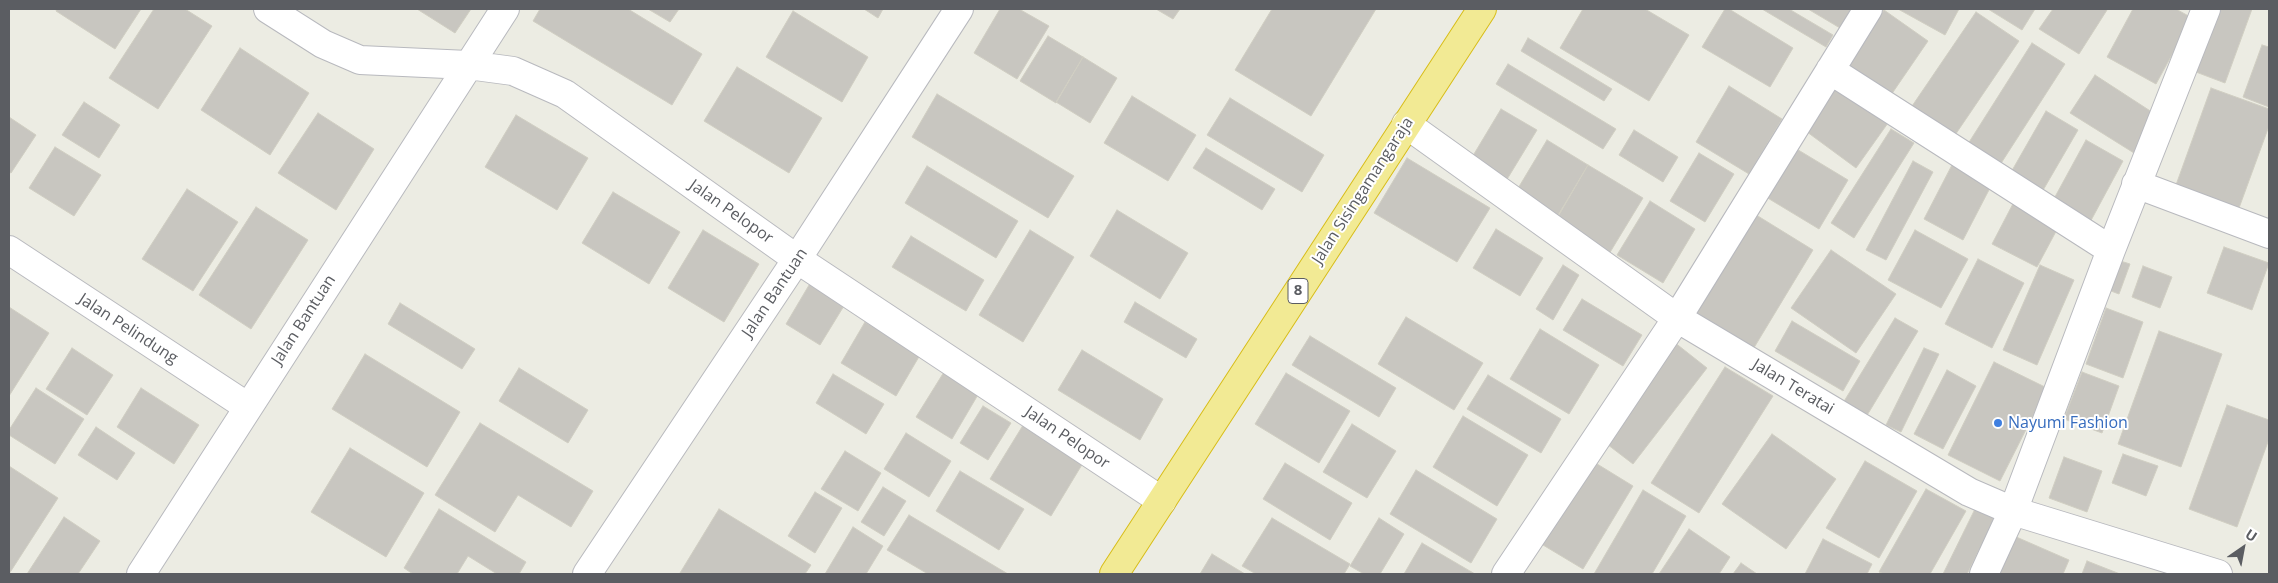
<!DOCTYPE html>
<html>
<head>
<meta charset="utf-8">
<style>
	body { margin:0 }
	#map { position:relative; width:2278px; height:583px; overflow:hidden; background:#ecece3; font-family:"Open Sans",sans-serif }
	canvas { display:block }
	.frame { position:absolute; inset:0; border:10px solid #5b5d62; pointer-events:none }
	.north { position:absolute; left:2218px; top:523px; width:50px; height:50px; -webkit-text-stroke:4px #fff; paint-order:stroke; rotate:33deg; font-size:14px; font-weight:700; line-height:20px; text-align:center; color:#5b5d62 }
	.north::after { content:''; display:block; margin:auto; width:18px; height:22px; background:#5b5d62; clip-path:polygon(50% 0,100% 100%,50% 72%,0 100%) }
</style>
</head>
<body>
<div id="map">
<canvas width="2278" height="583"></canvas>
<div class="frame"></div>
<div class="north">U</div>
</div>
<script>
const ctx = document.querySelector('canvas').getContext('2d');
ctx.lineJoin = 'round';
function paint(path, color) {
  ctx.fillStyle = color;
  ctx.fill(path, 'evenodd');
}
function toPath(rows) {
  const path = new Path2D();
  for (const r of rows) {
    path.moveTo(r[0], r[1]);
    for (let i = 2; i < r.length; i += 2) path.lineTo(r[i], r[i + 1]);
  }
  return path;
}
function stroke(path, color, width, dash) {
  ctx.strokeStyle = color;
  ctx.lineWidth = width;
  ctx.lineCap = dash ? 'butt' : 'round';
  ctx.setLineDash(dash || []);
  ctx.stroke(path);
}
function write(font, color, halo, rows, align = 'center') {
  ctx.font = font + ' "Open Sans",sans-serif';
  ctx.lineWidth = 4;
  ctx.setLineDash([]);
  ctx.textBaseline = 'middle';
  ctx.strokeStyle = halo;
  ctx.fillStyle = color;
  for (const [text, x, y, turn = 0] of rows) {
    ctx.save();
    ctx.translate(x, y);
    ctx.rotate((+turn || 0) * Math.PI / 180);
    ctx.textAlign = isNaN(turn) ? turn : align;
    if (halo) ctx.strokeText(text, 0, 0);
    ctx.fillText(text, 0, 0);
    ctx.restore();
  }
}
const building = toPath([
	[57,9,141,9,115,49,56,11,57,9],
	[154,9,185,9,212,26,158,109,109,78,154,9],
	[417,9,471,9,455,33,417,9],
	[540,9,628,9,702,54,672,105,533,21,540,9],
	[648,9,679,9,670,22,648,9],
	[864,9,883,9,878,18,864,9],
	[1000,9,1019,9,1049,26,1017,79,974,53,1000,9],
	[1156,9,1180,9,1173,19,1156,9],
	[1272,9,1376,9,1311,116,1235,70,1272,9],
	[1583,9,1645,9,1689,35,1649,101,1560,48,1583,9],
	[1725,9,1729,9,1793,48,1770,87,1702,47,1725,9],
	[1762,9,1789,9,1833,35,1826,47,1762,9],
	[1808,9,1851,9,1840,28,1808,9],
	[1898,9,1959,9,1945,35,1898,9],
	[1988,9,2035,9,2022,30,1988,9],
	[2053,9,2105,9,2107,10,2079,54,2039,29,2053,9],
	[2133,9,2176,9,2192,18,2156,84,2107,57,2133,9],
	[2219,9,2252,9,2225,83,2196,72,2219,9],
	[1884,10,1928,41,1891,95,1846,64,1884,10],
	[793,11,868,57,842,102,766,57,793,11],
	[1976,12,2019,41,1951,141,1908,112,1976,12],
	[1048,36,1083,57,1056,103,1020,81,1048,36],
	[1528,38,1612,89,1604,101,1521,51,1528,38],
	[2032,43,2065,64,1998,168,1966,147,2032,43],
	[2262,45,2269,47,2269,107,2243,97,2262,45],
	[240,48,309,93,270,155,201,110,240,48],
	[1083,57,1117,78,1090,123,1056,102,1083,57],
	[1508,64,1616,129,1603,149,1496,84,1508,64],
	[737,67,822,118,789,173,704,121,737,67],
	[2095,75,2158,116,2134,153,2070,113,2095,75],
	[1834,85,1888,123,1856,168,1803,129,1834,85],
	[1729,86,1782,119,1749,174,1696,142,1729,86],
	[2211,88,2269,109,2269,126,2235,219,2172,196,2211,88],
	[937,94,1074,176,1048,218,912,137,937,94],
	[1132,96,1196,135,1168,181,1104,143,1132,96],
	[1230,98,1324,155,1302,192,1207,135,1230,98],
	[84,102,120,125,99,158,62,135,84,102],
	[1501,109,1537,130,1506,181,1471,159,1501,109],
	[2046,111,2078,130,2042,192,2010,174,2046,111],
	[318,113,374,149,336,210,278,173,318,113],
	[516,115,588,158,557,210,485,167,516,115],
	[9,117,36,135,11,173,9,172,9,117],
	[1891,129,1914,143,1854,238,1831,223,1891,129],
	[1634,130,1678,157,1663,182,1619,155,1634,130],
	[1547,140,1588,165,1556,220,1514,195,1547,140],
	[2086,140,2123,161,2088,226,2050,206,2086,140],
	[55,147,101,175,74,216,29,188,55,147],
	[1206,148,1275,189,1262,210,1193,168,1206,148],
	[1795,148,1848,180,1819,229,1766,197,1795,148],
	[1699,153,1734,174,1705,222,1670,201,1699,153],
	[1407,158,1490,208,1457,262,1374,213,1407,158],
	[1913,161,1933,172,1886,260,1866,250,1913,161],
	[1588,165,1643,198,1609,254,1554,222,1588,165],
	[1952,165,1991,186,1963,240,1924,219,1952,165],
	[927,166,1018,221,996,258,905,203,927,166],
	[187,189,238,222,193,291,142,259,187,189],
	[613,192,680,232,649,284,582,243,613,192],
	[2016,198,2061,222,2037,267,1992,244,2016,198],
	[1650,201,1695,229,1663,283,1617,255,1650,201],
	[256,207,308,240,251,329,199,295,256,207],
	[1117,210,1188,253,1160,299,1090,256,1117,210],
	[1753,213,1813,250,1752,351,1691,314,1753,213],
	[1496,229,1543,258,1520,296,1473,268,1496,229],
	[703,230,759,264,724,322,668,288,703,230],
	[1030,230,1074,257,1023,342,979,315,1030,230],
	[1915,230,1968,259,1941,308,1888,280,1915,230],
	[911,236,984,280,966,311,892,267,911,236],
	[2224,247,2269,263,2252,310,2207,293,2224,247],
	[1831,250,1896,294,1856,353,1791,308,1831,250],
	[1978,259,2024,283,1992,348,1945,324,1978,259],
	[2114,259,2130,264,2119,294,2103,288,2114,259],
	[1563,265,1579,275,1553,320,1536,309,1563,265],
	[2040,265,2074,280,2037,365,2003,350,2040,265],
	[2143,266,2172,277,2160,308,2132,297,2143,266],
	[815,275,850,296,820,345,786,324,815,275],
	[1582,299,1642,335,1623,366,1563,330,1582,299],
	[1135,302,1197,339,1186,358,1124,322,1135,302],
	[400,303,475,349,462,369,388,324,400,303],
	[9,307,49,333,9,396,9,307],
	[2106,308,2143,322,2123,378,2086,364,2106,308],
	[1406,317,1483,363,1454,410,1378,364,1406,317],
	[1895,318,1918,331,1866,417,1843,403,1895,318],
	[1792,321,1860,361,1843,391,1775,351,1792,321],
	[865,322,920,355,896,396,841,363,865,322],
	[1540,329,1599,365,1569,414,1510,379,1540,329],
	[2159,331,2222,354,2181,467,2118,444,2159,331],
	[1310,336,1396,388,1379,417,1292,365,1310,336],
	[1674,342,1707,368,1633,464,1599,438,1674,342],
	[72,348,113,375,87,415,46,389,72,348],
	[1924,348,1939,354,1901,432,1886,425,1924,348],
	[1082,350,1163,399,1140,440,1058,390,1082,350],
	[365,354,460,412,427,467,332,409,365,354],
	[1994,362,2047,388,2000,481,1948,455,1994,362],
	[1725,367,1773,396,1699,513,1651,483,1725,367],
	[519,368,588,410,568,443,499,401,519,368],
	[1947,370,1976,386,1943,449,1914,434,1947,370],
	[944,372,979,393,952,439,916,417,944,372],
	[2082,372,2119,386,2102,433,2064,419,2082,372],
	[1286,373,1350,411,1319,463,1255,424,1286,373],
	[833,374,884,404,866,434,816,403,833,374],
	[1488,375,1561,419,1541,453,1467,409,1488,375],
	[36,388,84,419,55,464,9,435,9,430,36,388],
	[141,388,199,425,174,464,117,427,141,388],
	[2227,405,2269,420,2269,439,2237,527,2189,509,2227,405],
	[983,406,1011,423,988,460,960,443,983,406],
	[1463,416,1528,455,1497,506,1433,467,1463,416],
	[1025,422,1086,458,1051,516,990,479,1025,422],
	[480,423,593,491,571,527,518,495,495,532,435,495,480,423],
	[1352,424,1396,451,1367,498,1323,472,1352,424],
	[96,427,135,453,117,480,78,455,96,427],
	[906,433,951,461,929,497,884,469,906,433],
	[1772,434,1836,479,1786,549,1722,504,1772,434],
	[350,448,424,493,386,557,311,512,350,448],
	[845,451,881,473,858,511,821,489,845,451],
	[2123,454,2158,466,2146,496,2112,483,2123,454],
	[2064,457,2102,471,2087,512,2049,498,2064,457],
	[1589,459,1633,486,1583,569,1538,542,1589,459],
	[1865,461,1917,491,1879,558,1826,528,1865,461],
	[1285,463,1352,503,1330,540,1263,499,1285,463],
	[9,466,58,498,9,574,9,466],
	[1416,470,1497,519,1471,563,1390,514,1416,470],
	[960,471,1024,509,999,550,936,511,960,471],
	[883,487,906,501,884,536,861,522,883,487],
	[1926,489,1966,511,1930,574,1884,574,1879,572,1926,489],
	[1643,490,1686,516,1652,574,1594,574,1643,490],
	[815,492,842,508,815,553,788,536,815,492],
	[439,509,526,562,519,574,497,574,468,556,457,574,413,574,404,568,439,509],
	[719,509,811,565,805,574,680,573,719,509],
	[1975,509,1995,518,1967,574,1943,574,1975,509],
	[909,515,1008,574,928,574,887,550,909,515],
	[64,517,100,541,78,574,27,574,64,517],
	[1272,518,1350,564,1344,574,1256,574,1242,566,1272,518],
	[1379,518,1404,534,1380,574,1364,574,1350,566,1379,518],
	[853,527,883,546,866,574,825,574,853,527],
	[1689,529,1730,557,1719,574,1659,574,1689,529],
	[2014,536,2069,560,2063,574,1998,574,2014,536],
	[1823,539,1872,564,1867,574,1805,574,1823,539],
	[1422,543,1475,574,1404,574,1422,543],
	[1212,554,1245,574,1200,574,1212,554],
	[2087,561,2120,574,2082,574,2087,561],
	[1741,563,1757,574,1733,574,1741,563]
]);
paint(building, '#c8c6c0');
stroke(building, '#d0cec2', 1);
const street = toPath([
	[268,9,323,44,360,60,468,65,513,71,565,94,797,259,1162,501],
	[1830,70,2111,250],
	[1406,124,1677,318,1969,492,2013,511,2218,574],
	[2136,184,2269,234],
	[9,250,248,407],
	[141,574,505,9],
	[587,574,797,259,959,9],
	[1506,574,1677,318,1868,9],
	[1984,574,2013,511,2111,250,2206,9]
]);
const highway = toPath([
	[1114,574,1482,9]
]);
stroke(street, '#b8b9be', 30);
stroke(highway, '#d8bd17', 30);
stroke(street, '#fff', 28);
stroke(highway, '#f2ea94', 28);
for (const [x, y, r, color] of [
	[1998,423,5,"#3f7fe0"]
]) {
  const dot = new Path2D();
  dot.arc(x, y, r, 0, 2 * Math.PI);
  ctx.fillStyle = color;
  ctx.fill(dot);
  stroke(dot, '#fff', 2);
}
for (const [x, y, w] of [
	[1298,291,20]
]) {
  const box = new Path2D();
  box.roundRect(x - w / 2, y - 12.5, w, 25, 4);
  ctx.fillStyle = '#fff';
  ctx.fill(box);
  stroke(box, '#5b5d62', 1);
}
write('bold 15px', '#5b5d62', null, [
	["8",1298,291]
]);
write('16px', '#5b5d62', '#fff', [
	["Jalan Sisingamangaraja",1363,191,-57],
	["Jalan Pelopor",731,212,35],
	["Jalan Bantuan",775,293,-56],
	["Jalan Bantuan",304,320,-57],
	["Jalan Pelindung",128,329,33],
	["Jalan Teratai",1793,387,31],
	["Jalan Pelopor",1067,438,34]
]);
write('16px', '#366cbe', '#fff', [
	["Nayumi Fashion",2008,423]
], 'left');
</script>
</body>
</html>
